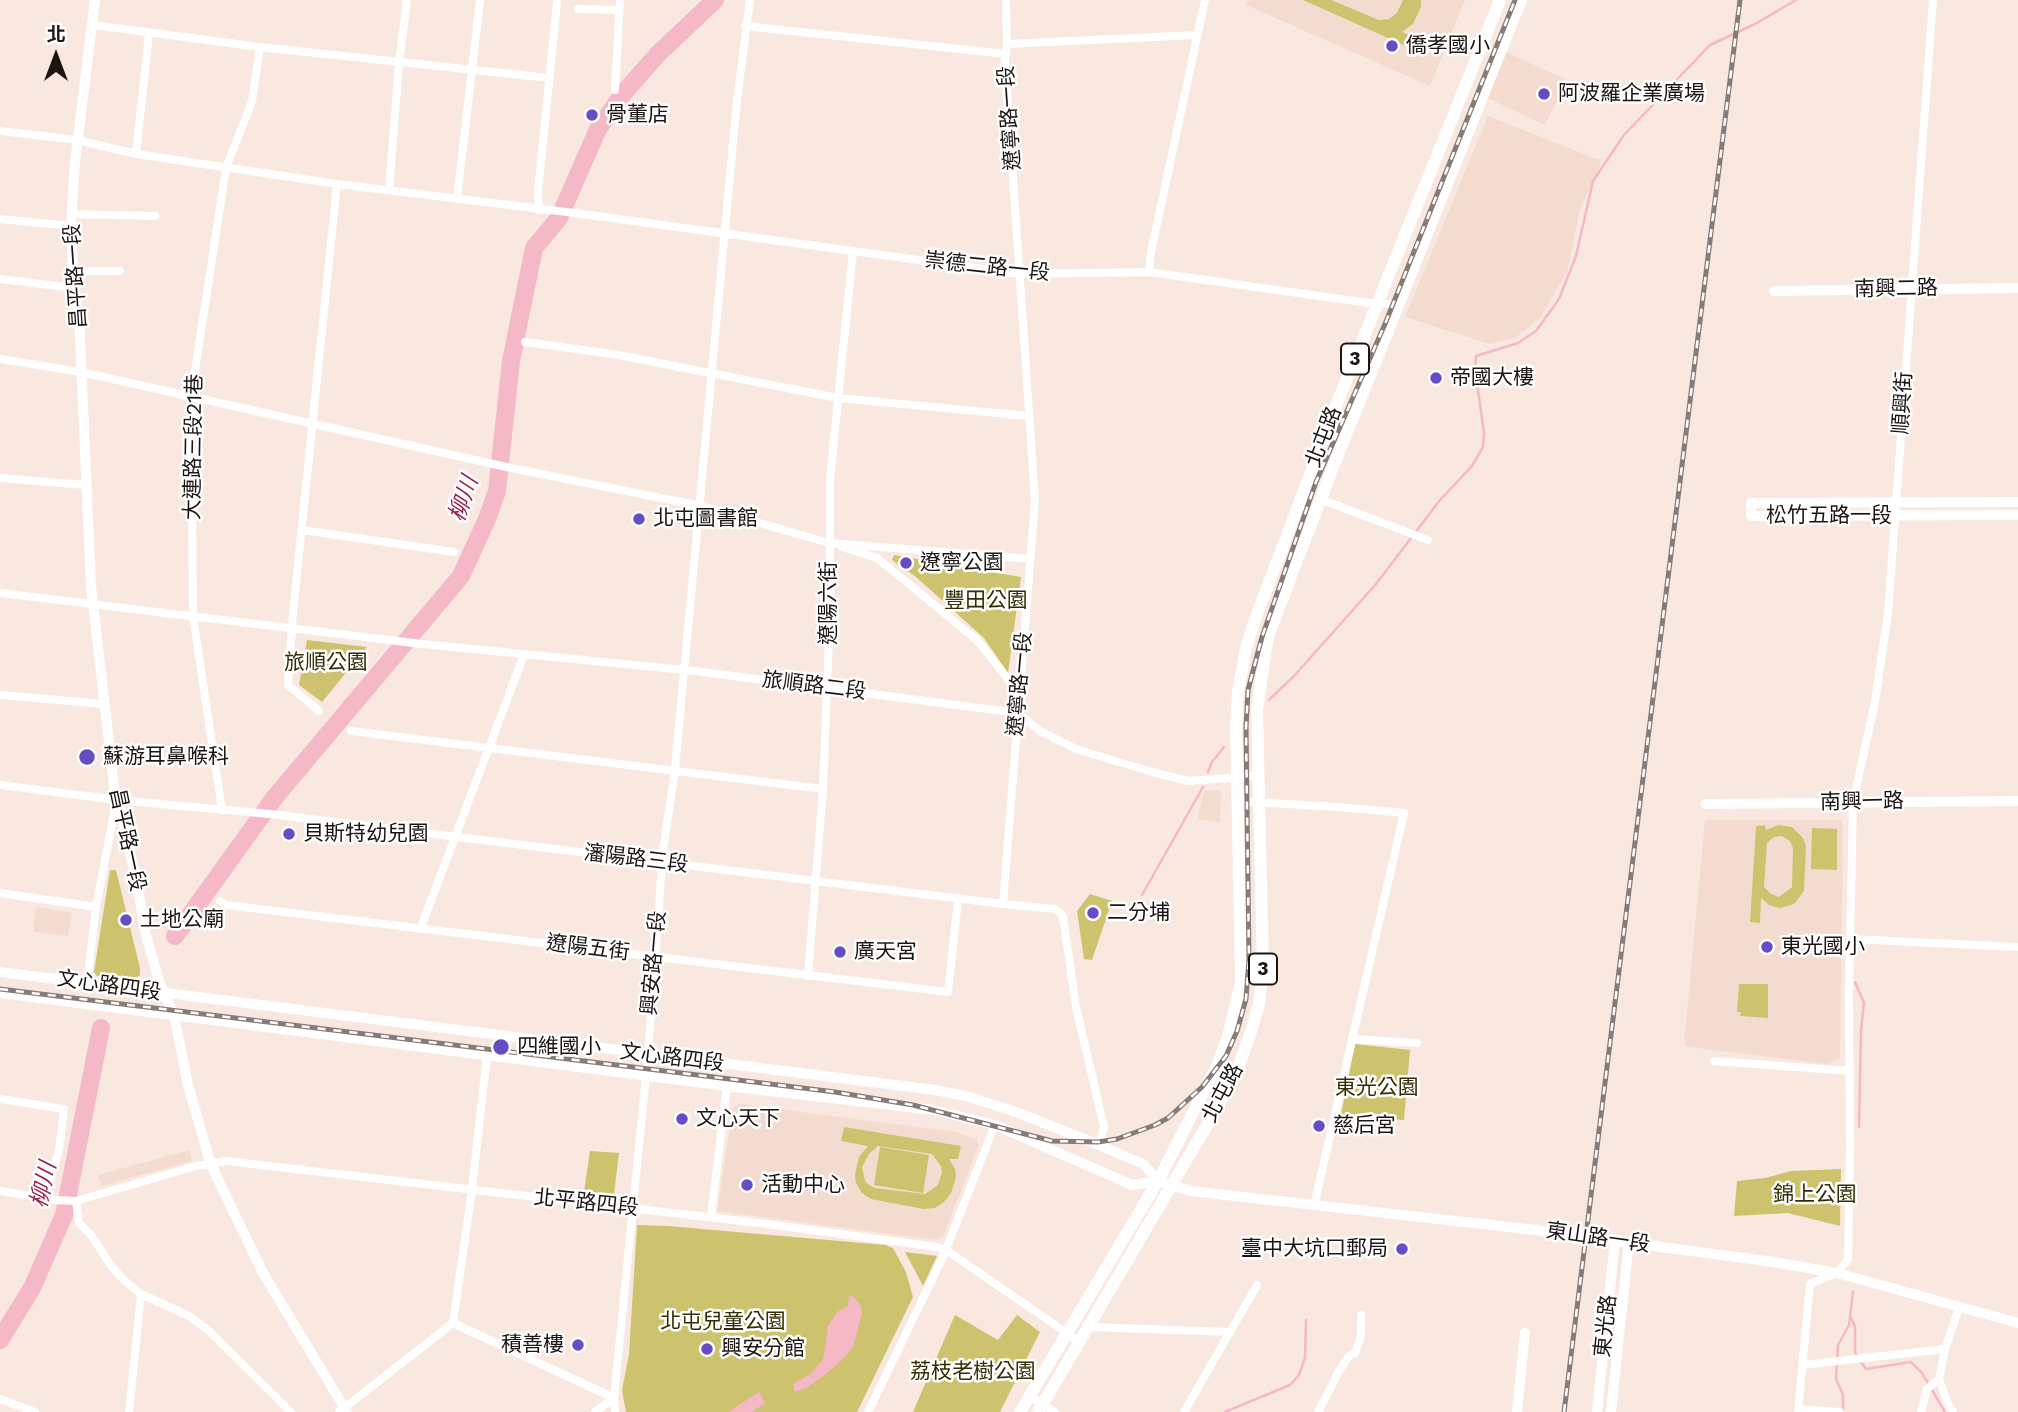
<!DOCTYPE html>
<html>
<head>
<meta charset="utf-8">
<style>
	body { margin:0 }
	#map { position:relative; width:2018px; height:1412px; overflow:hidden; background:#f8e8df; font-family:"Work Sans","Noto Sans TC",sans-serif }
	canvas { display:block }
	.north { position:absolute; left:21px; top:21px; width:70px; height:70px; -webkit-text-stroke:5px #fff; paint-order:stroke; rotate:0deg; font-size:19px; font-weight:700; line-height:28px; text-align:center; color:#1b1512 }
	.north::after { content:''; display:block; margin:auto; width:24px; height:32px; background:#1b1512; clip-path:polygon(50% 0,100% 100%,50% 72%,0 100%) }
</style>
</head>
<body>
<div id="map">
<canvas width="2018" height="1412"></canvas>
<div class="north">北</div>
</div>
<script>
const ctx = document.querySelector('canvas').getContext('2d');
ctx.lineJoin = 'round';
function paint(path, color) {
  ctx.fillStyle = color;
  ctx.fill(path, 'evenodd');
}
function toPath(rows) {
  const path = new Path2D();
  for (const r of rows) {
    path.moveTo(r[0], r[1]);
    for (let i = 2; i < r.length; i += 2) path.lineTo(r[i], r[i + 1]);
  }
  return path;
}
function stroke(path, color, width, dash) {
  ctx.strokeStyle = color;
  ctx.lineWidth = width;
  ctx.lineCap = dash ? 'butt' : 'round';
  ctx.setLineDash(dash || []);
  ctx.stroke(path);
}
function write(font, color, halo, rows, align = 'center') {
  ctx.font = font + ' "Work Sans","Noto Sans TC",sans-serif';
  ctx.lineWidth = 5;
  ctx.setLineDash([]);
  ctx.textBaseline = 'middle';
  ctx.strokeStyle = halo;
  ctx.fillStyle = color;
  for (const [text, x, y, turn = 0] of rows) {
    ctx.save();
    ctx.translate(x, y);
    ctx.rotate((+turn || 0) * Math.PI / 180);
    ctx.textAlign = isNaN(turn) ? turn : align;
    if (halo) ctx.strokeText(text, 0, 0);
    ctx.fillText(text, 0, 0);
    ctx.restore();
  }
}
paint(toPath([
	[1249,0,1465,0,1430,86,1246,5],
	[1506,52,1567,80,1545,125,1485,97],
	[1488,116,1602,161,1580,210,1567,272,1540,318,1515,338,1489,344,1405,317],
	[1221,790,1220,822,1197,819,1204,791],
	[1705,820,1843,820,1840,1057,1828,1064,1689,1047,1684,1044],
	[36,907,72,913,68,936,33,932],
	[739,1104,956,1132,976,1139,979,1145,943,1237,936,1240,717,1211,733,1107],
	[189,1150,192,1161,101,1186,98,1175]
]), '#f3dccf');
paint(toPath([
	[1303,0,1331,0,1379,20,1389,19,1397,13,1403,0,1421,0,1421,7,1413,24,1402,32,1411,36,1406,46],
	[894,555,1021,577,1008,673,984,638,916,577,892,560],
	[307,640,367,647,322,702,299,685],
	[1765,825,1766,830,1778,825,1792,827,1803,838,1806,846,1804,891,1794,904,1780,908,1769,905,1761,898,1760,923,1750,922,1756,826],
	[1782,836,1790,841,1793,848,1792,887,1779,897,1771,894,1764,887,1767,843,1774,837],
	[1812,828,1837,829,1837,870,1811,869],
	[110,870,116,870,140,968,140,975,133,980,97,976,94,972],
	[1090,894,1112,901,1092,960,1084,959,1077,911],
	[1739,984,1768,984,1768,1018,1740,1016,1741,1012,1737,1012],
	[1355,1044,1410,1050,1404,1120,1341,1115],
	[844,1127,961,1146,958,1159,949,1159,955,1169,956,1177,951,1193,944,1202,935,1208,924,1209,871,1199,862,1193,856,1183,855,1174,859,1157,868,1146,841,1141],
	[878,1146,932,1154,941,1166,942,1172,938,1185,925,1194,874,1188,869,1185,865,1181,862,1167,869,1154],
	[880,1147,929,1155,923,1193,874,1185],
	[590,1151,619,1153,614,1194,584,1192],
	[1841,1169,1840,1226,1788,1213,1734,1216,1737,1181,1765,1178,1791,1171],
	[637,1225,668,1226,885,1245,893,1248,906,1272,913,1297,857,1412,626,1412,622,1390,629,1354],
	[905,1252,937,1256,923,1286],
	[955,1315,998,1340,1017,1315,1040,1332,1000,1412,913,1412]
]), '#cdc36e');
paint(toPath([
	[852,1295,861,1306,862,1313,853,1347,841,1361,822,1377,808,1387,795,1392,793,1384,810,1374,823,1360,828,1326,837,1312,848,1306,849,1296],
	[759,1392,765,1403,752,1412,728,1412]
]), '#f4b8c6');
stroke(toPath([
	[1269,700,1295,675,1376,584,1440,500,1472,466,1483,447,1484,433,1475,369,1476,356,1518,343,1536,331,1559,299,1576,256,1593,181,1624,135,1710,45,1755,24,1796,0],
	[1208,772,1212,762,1224,747],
	[1142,895,1203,787],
	[1855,982,1864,1003,1861,1030,1859,1127],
	[1850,1316,1855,1326,1855,1352,1857,1356],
	[1861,1362,1866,1369,1911,1362,1922,1373,1945,1412],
	[1225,1412,1290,1385,1299,1375,1305,1358,1306,1320],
	[1843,1412,1843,1395,1836,1379,1838,1345,1849,1325,1853,1292]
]), '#f4b8c6', 2.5);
stroke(toPath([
	[175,936,275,797,461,576,487,519,497,491,511,361,534,248,559,218,598,129,626,90,658,54,715,0],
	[0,1340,32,1288,64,1215,101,1028]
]), '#f4b8c6', 18);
stroke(toPath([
	[1006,0,1007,44,1005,61,1035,500,1003,904,1055,909,1063,916,1076,1007,1104,1127,1099,1145],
	[578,9,619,10],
	[93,25,260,47,549,78],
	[745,26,1006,54],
	[1007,44,1197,35],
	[615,90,620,0],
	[0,131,77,140,136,154,337,184,575,213,1021,274,1149,272,1376,304,1399,304],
	[136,154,149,33],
	[389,190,399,63,407,0],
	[457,199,480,0],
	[539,210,538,191,557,3],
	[72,214,155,216],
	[0,219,71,226],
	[74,271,120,271],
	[1149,272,1151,252,1205,0],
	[0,279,74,288],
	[525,342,613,354,838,398,1029,416],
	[0,359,81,372,511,468,701,506,829,543,1031,559],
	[0,478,85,485],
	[1320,499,1428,540],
	[302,530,454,552],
	[842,547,877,558,932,603,978,641,1018,692],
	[0,593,422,644,695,671,1018,713,1040,731,1076,749,1152,772,1188,781,1258,776],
	[0,695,103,704],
	[319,711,288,685,293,613,337,184],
	[351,731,823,789],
	[0,785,117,800,270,814,1003,904],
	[1237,801,1338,807,1404,813,1314,1206],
	[222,810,193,616,191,397,226,168,252,101,260,47],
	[0,893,96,907],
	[220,901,226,905,948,992,958,900],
	[421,927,524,655],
	[1851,939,2018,947],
	[808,976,823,789,830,615,830,479,853,251],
	[87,983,96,907,116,803],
	[1353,1039,1417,1043],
	[1714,1061,1849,1071],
	[0,1099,64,1109,59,1150,45,1198],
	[0,1191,54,1200,76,1201,196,1166,226,1161,759,1223,937,1247,946,1250,1080,1342],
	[76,1201,79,1223,91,1235,112,1267,125,1281,141,1294,189,1316,208,1330,291,1412],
	[711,1217,727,1086],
	[453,1323,614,1398,615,1412],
	[1088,1327,1230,1332],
	[1803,1365,1945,1349],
	[1030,1396,1055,1412],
	[0,1399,35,1412],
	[1798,1409,1840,1412],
	[129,1412,141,1294],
	[339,1412,453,1323,472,1189,487,1055],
	[595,1412,614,1398,648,1055,663,851,675,769,737,100,750,0],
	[868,1412,942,1259,995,1125],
	[1184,1412,1257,1285],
	[1318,1412,1338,1373,1349,1356,1355,1353,1361,1336,1361,1315],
	[1798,1412,1810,1284,1837,1273,1848,1259,1850,1146,1849,993,1853,802,1875,702,1888,613,1933,0],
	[1921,1412,1927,1389,1939,1379],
	[1953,1412,1948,1404,1939,1379,1945,1349,1959,1308]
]), '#fff', 8);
stroke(toPath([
	[95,0,75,162,71,226,74,288,79,316,91,586,114,786,136,878,146,935,159,981,174,1015,188,1085,211,1165,263,1273,347,1412],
	[1774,291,2018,288],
	[2018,502,1751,503,1751,516,2018,515],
	[1706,804,2018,801],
	[0,972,935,1090,966,1096,1016,1112,1099,1145,1143,1164,1158,1181],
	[0,993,727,1086,934,1110,995,1125,1132,1185,1158,1181,1191,1191,1535,1230,1773,1262,1837,1273,2018,1323],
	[1517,1412,1525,1333],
	[1597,1412,1615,1240],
	[1611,1412,1629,1242]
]), '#fff', 10);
stroke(toPath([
	[1020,1412,1158,1181,1217,1066,1228,1037,1241,981,1236,726,1238,692,1246,648,1256,617,1336,406,1500,0],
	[1038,1412,1210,1120,1236,1073,1250,1035,1259,1004,1263,972,1257,709,1268,636,1333,467,1521,0]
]), '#fff', 12);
const rail = toPath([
	[0,989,835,1092,913,1105,1052,1141,1098,1142,1117,1139,1155,1125,1168,1118,1202,1087,1226,1056,1237,1031,1246,999,1249,959,1246,728,1248,690,1262,637,1316,482,1385,324,1515,0],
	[1564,1412,1740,0]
]);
stroke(rail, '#867b76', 5);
stroke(rail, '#fff', 2.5, [8]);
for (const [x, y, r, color] of [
	[1392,46,7,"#664dc6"],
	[1544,94,7,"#664dc6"],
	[592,115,7,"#664dc6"],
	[1436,378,7,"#664dc6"],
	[639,519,7,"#664dc6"],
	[906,563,7,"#664dc6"],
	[87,757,9,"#664dc6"],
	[289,834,7,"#664dc6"],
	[1093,913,7,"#664dc6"],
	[126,920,7,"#664dc6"],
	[1767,947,7,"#664dc6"],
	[840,952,7,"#664dc6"],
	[501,1047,9,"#664dc6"],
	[682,1119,7,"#664dc6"],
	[1319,1126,7,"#664dc6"],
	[747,1185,7,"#664dc6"],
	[1402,1249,7,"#664dc6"],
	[578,1345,7,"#664dc6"],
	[707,1349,7,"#664dc6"]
]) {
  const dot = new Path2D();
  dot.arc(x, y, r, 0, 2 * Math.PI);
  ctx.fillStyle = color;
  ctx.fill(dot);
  stroke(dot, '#fff', 2.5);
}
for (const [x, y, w] of [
	[1355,359,28],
	[1263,969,28]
]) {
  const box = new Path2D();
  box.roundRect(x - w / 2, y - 15.5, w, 31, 5);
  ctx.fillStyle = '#fff';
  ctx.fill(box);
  stroke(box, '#1b1512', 2);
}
write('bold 19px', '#1b1512', null, [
	["3",1355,359],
	["3",1263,969]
]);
write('21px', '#1b1512', '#fff', [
	["僑孝國小",1406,46],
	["阿波羅企業廣場",1558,94],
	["骨董店",606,115],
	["帝國大樓",1450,378],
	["北屯圖書館",653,519],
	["遼寧公園",920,563],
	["蘇游耳鼻喉科",103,757],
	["貝斯特幼兒園",303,834],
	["二分埔",1107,913],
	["土地公廟",140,920],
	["東光國小",1781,947],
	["廣天宮",854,952],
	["四維國小",517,1047],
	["文心天下",696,1119],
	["慈后宮",1333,1126],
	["活動中心",761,1185],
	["臺中大坑口郵局",1388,1249,"right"],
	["積善樓",564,1345,"right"],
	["興安分館",721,1349]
], 'left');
write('21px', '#1b1512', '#fff', [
	["遼寧路一段",1010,118,-94],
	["崇德二路一段",987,267,6],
	["昌平路一段",76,276,-94],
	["南興二路",1896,289,-1],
	["順興街",1903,403,-86],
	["北屯路",1324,437,-69],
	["大連路三段21巷",194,447,-89],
	["松竹五路一段",1829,516],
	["遼陽六街",829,603,-90],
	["遼寧路一段",1020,684,-85],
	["旅順路二段",814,686,7],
	["南興一路",1862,802,-1],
	["昌平路一段",127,840,78],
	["瀋陽路三段",636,859,7],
	["遼陽五街",588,948,7],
	["興安路一段",654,963,-85],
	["文心路四段",109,986,8],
	["文心路四段",672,1058,7],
	["北屯路",1223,1093,-62],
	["北平路四段",586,1203,6],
	["東山路一段",1598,1238,8],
	["東光路",1606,1326,-84]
]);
write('21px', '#322d02', '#fff', [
	["豐田公園",986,601],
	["旅順公園",326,663],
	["東光公園",1377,1088],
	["錦上公園",1815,1195],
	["北屯兒童公園",723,1322],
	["荔枝老樹公園",973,1372]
]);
write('italic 23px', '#94244e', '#fff', [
	["柳川",464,499,-71],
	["柳川",44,1185,-77]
]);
</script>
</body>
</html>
